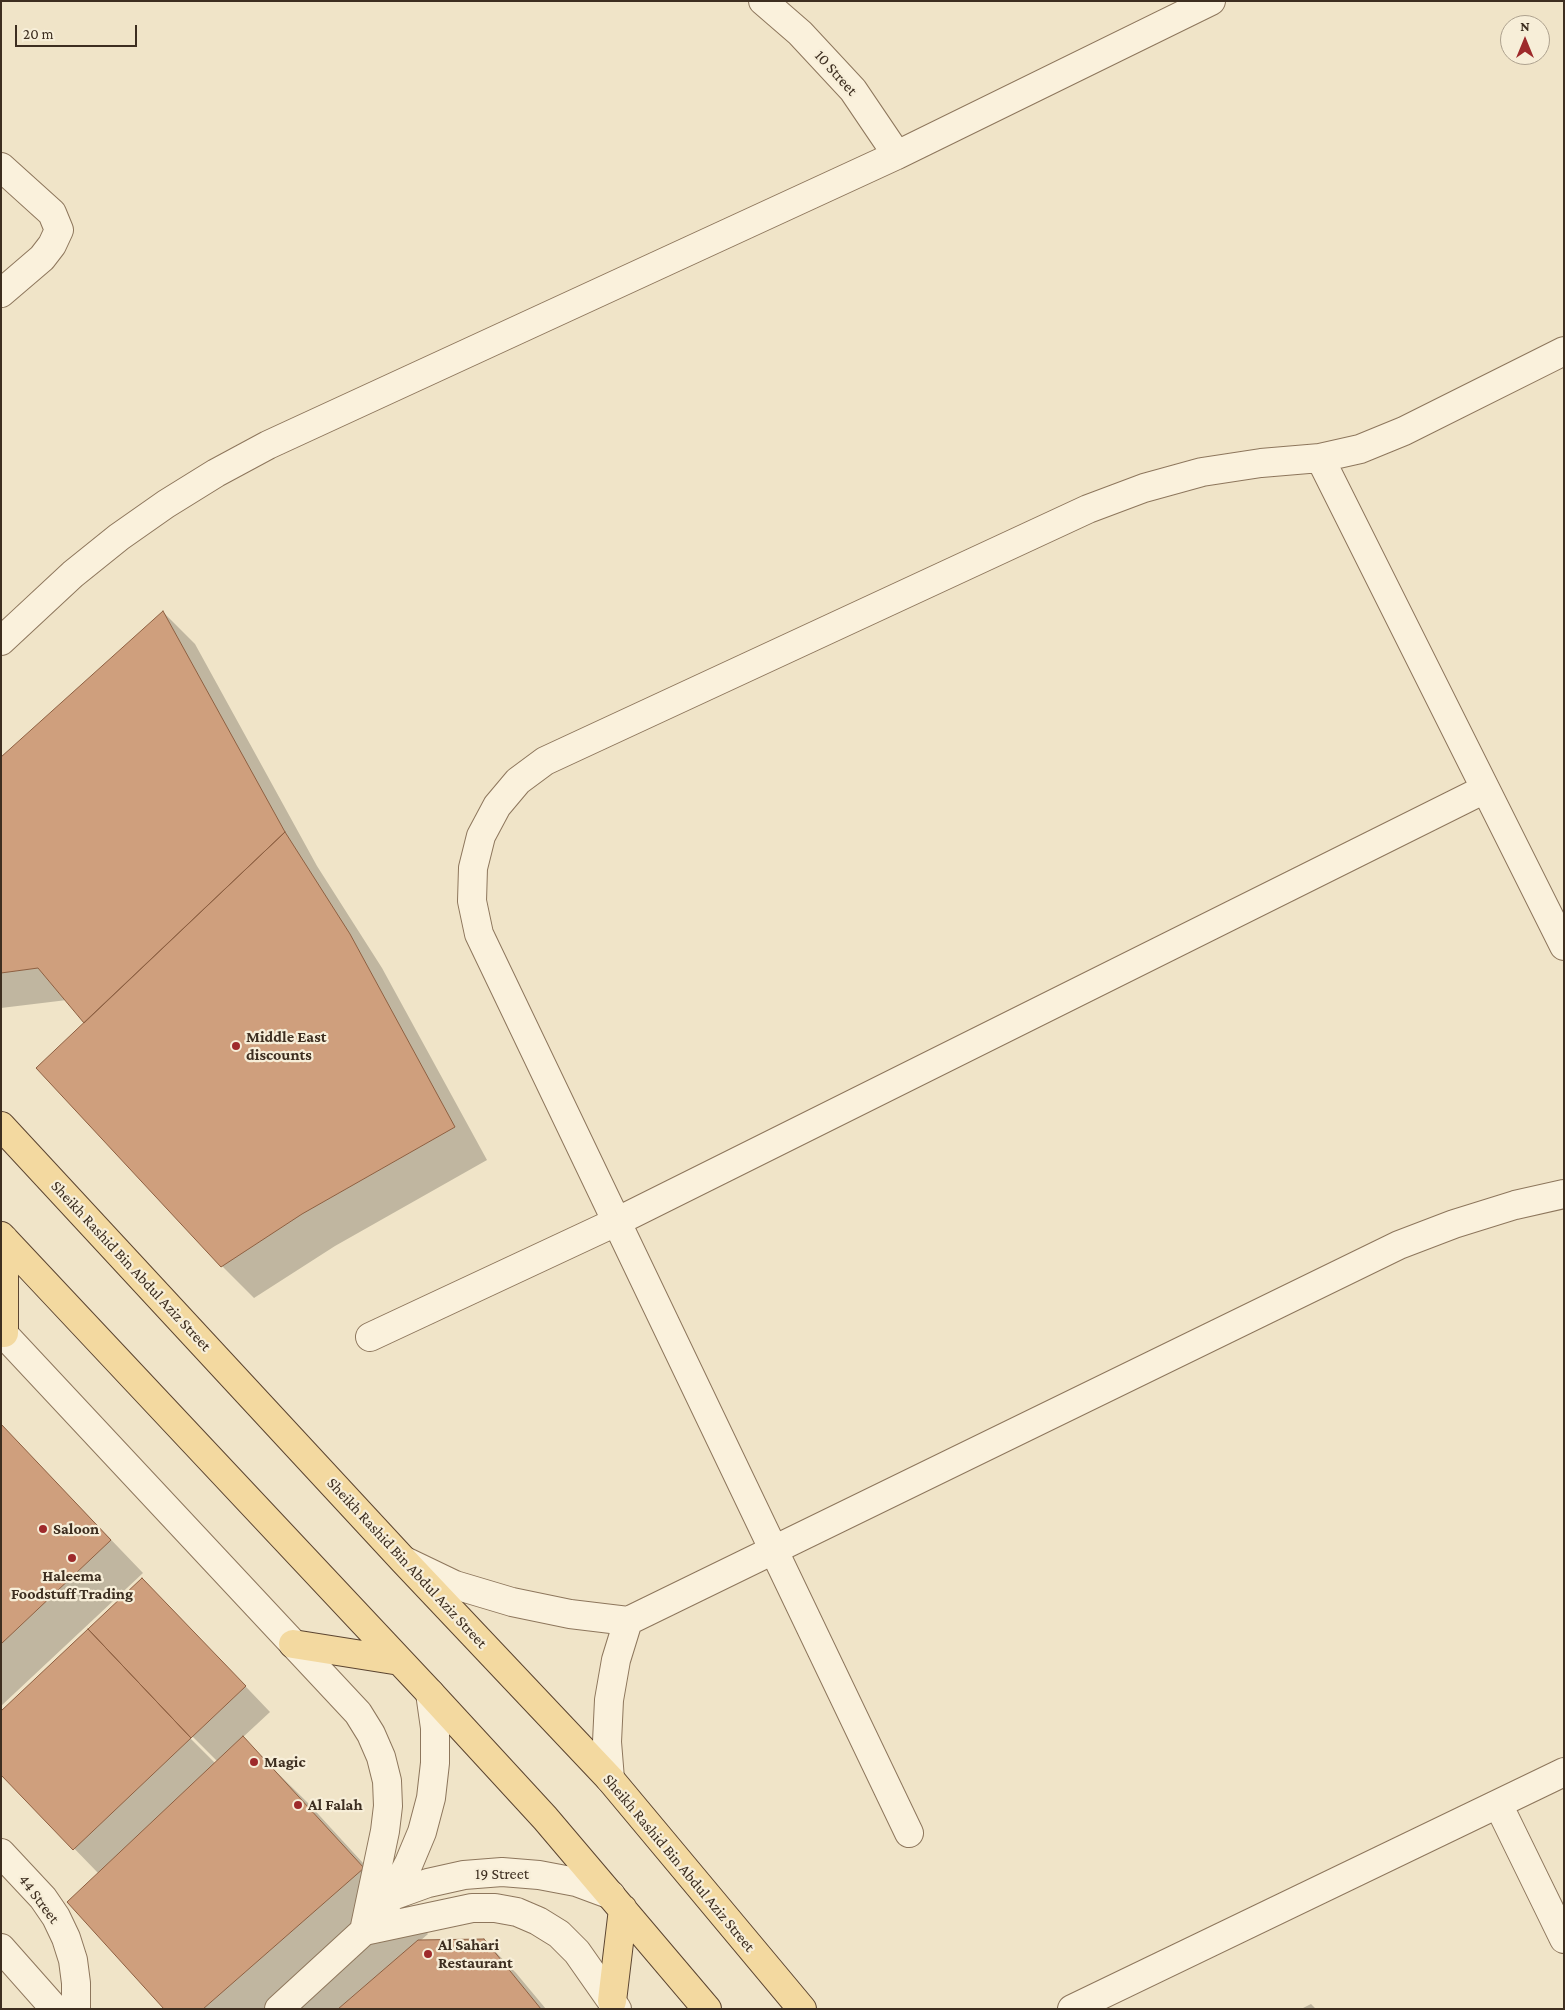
<!DOCTYPE html>
<html>
<head>
<meta charset="utf-8">
<style>
	body { margin:0 }
	#map { position:relative; width:1565px; height:2010px; overflow:hidden; background:#f0e4c8; font-family:"Crimson Pro",serif }
	canvas { display:block }
	.frame { position:absolute; inset:0; border:2px solid #3d2e20; pointer-events:none }
	.north { position:absolute; left:1500px; top:15px; width:50px; height:50px; box-sizing:border-box; background:#f7eed8; border:1px solid #ada18e; border-radius:50%; rotate:0deg; font-size:14px; font-weight:700; line-height:20px; text-align:center; color:#3d2e20 }
	.north::after { content:''; display:block; margin:auto; width:18px; height:22px; background:#9e2a2b; clip-path:polygon(50% 0,100% 100%,50% 72%,0 100%) }
	.scale { position:absolute; left:15px; top:25px; width:122px; height:22px; box-sizing:border-box; border:2px solid #3d2e20; border-top:0; padding-left:6px; font-size:15px; line-height:18px; white-space:nowrap; color:#3d2e20; -webkit-text-stroke:4px #f7eed8; paint-order:stroke }
</style>
</head>
<body>
<div id="map">
<canvas width="1565" height="2010"></canvas>
<div class="frame"></div>
<div class="north">N</div>
<div class="scale">20 m</div>
</div>
<script>
const ctx = document.querySelector('canvas').getContext('2d');
ctx.lineJoin = 'round';
function paint(path, color) {
  ctx.fillStyle = color;
  ctx.fill(path, 'evenodd');
}
function toPath(rows) {
  const path = new Path2D();
  for (const r of rows) {
    path.moveTo(r[0], r[1]);
    for (let i = 2; i < r.length; i += 2) path.lineTo(r[i], r[i + 1]);
  }
  return path;
}
function stroke(path, color, width, dash) {
  ctx.strokeStyle = color;
  ctx.lineWidth = width;
  ctx.lineCap = dash ? 'butt' : 'round';
  ctx.setLineDash(dash || []);
  ctx.stroke(path);
}
function write(font, color, halo, rows, align = 'center') {
  ctx.font = font + ' "Crimson Pro",serif';
  ctx.lineWidth = 4.5;
  ctx.setLineDash([]);
  ctx.textBaseline = 'middle';
  ctx.strokeStyle = halo;
  ctx.fillStyle = color;
  for (const [text, x, y, turn = 0] of rows) {
    ctx.save();
    ctx.translate(x, y);
    ctx.rotate((+turn || 0) * Math.PI / 180);
    ctx.textAlign = isNaN(turn) ? turn : align;
    if (halo) ctx.strokeText(text, 0, 0);
    ctx.fillText(text, 0, 0);
    ctx.restore();
  }
}
paint(toPath([
	[163,612,195,644,317,866,382,968,487,1160,335,1246,254,1298,222,1266,86,1023,67,1000,1,1008,1,759],
	[1,1425,143,1573,1,1706],
	[167,1604,270,1712,242,1738,308,1803,428,1934,420,1941,484,1940,516,1973,546,2009,166,2009,99,1874,1,1773],
	[188,1736,192,1736,221,1765,219,1767],
	[1311,2004,1316,2009,1301,2009]
]), '#0003');
const building = toPath([
	[163,611,285,832,84,1023,38,968,1,973,1,757,163,611],
	[285,832,350,934,455,1127,302,1214,221,1267,36,1068,285,832],
	[1,1424,111,1540,1,1644,1,1424],
	[142,1578,246,1686,191,1738,88,1629,142,1578],
	[88,1629,191,1738,73,1850,1,1775,1,1711,88,1629],
	[243,1736,364,1868,203,2009,164,2009,67,1902,243,1736],
	[484,1939,541,2009,338,2009,418,1940,484,1939]
]);
paint(building, '#cf9f7d');
stroke(building, '#8d5f41', 1);
const minor = toPath([
	[763,1,800,33,853,90,897,155],
	[1,167,52,213,59,230,52,245,42,258,1,293],
	[1320,458,1564,946],
	[1,641,73,574,119,537,166,504,216,473,268,445,897,155,1211,1],
	[1,1331,358,1713,371,1734,381,1757,387,1781,388,1806,385,1831,364,1931,472,1908,495,1908,517,1912,538,1921,559,1934,577,1952,617,2009],
	[370,1337,616,1222,1485,789],
	[405,1561,455,1585,512,1602,570,1614,628,1621,1399,1245,1454,1224,1515,1205,1564,1194],
	[610,1779,607,1742,609,1700,616,1660,628,1621],
	[1498,1804,1564,1939],
	[909,1833,479,934,472,901,473,868,481,836,497,806,518,781,545,761,1088,509,1144,488,1202,472,1261,463,1320,458,1360,449,1404,431,1564,351],
	[1,1853,43,1898,56,1917,66,1938,73,1960,76,1983,76,2009],
	[392,1896,428,1883,464,1875,502,1872,539,1875,576,1882,611,1895],
	[1,1948,55,2009],
	[279,2009,364,1931,392,1896,409,1863,422,1832,431,1798,435,1763,435,1728,430,1693],
	[1072,2009,1564,1772]
]);
const major = toPath([
	[1,1126,404,1561,610,1779,802,2009],
	[1,1236,430,1693,545,1818,707,2009],
	[4,1333,4,1239],
	[293,1644,400,1661],
	[612,2001,623,1909]
]);
stroke(minor, '#8d765c', 30);
stroke(major, '#5b4430', 30);
stroke(minor, '#faf1dc', 28);
stroke(major, '#f3d9a0', 28);
for (const [x, y, r, color] of [
	[236,1046,5,"#9e2a2b"],
	[43,1529,5,"#9e2a2b"],
	[72,1558,5,"#9e2a2b"],
	[254,1762,5,"#9e2a2b"],
	[298,1805,5,"#9e2a2b"],
	[428,1954,5,"#9e2a2b"]
]) {
  const dot = new Path2D();
  dot.arc(x, y, r, 0, 2 * Math.PI);
  ctx.fillStyle = color;
  ctx.fill(dot);
  stroke(dot, '#f7eed8', 2);
}
write('16px', '#3d2e20', '#f7eed8', [
	["10 Street",836,73,48],
	["Sheikh Rashid Bin Abdul Aziz Street",131,1266,47],
	["Sheikh Rashid Bin Abdul Aziz Street",407,1563,47],
	["Sheikh Rashid Bin Abdul Aziz Street",679,1863,50],
	["19 Street",502,1874],
	["44 Street",39,1899,53]
]);
write('bold 16px', '#3d2e20', '#f7eed8', [
	["Middle East",246,1037],
	["discounts",246,1055],
	["Saloon",53,1529],
	["Haleema",72,1576,"center"],
	["Foodstuff Trading",72,1594,"center"],
	["Magic",264,1762],
	["Al Falah",308,1805],
	["Al Sahari",438,1945],
	["Restaurant",438,1963]
], 'left');
</script>
</body>
</html>
